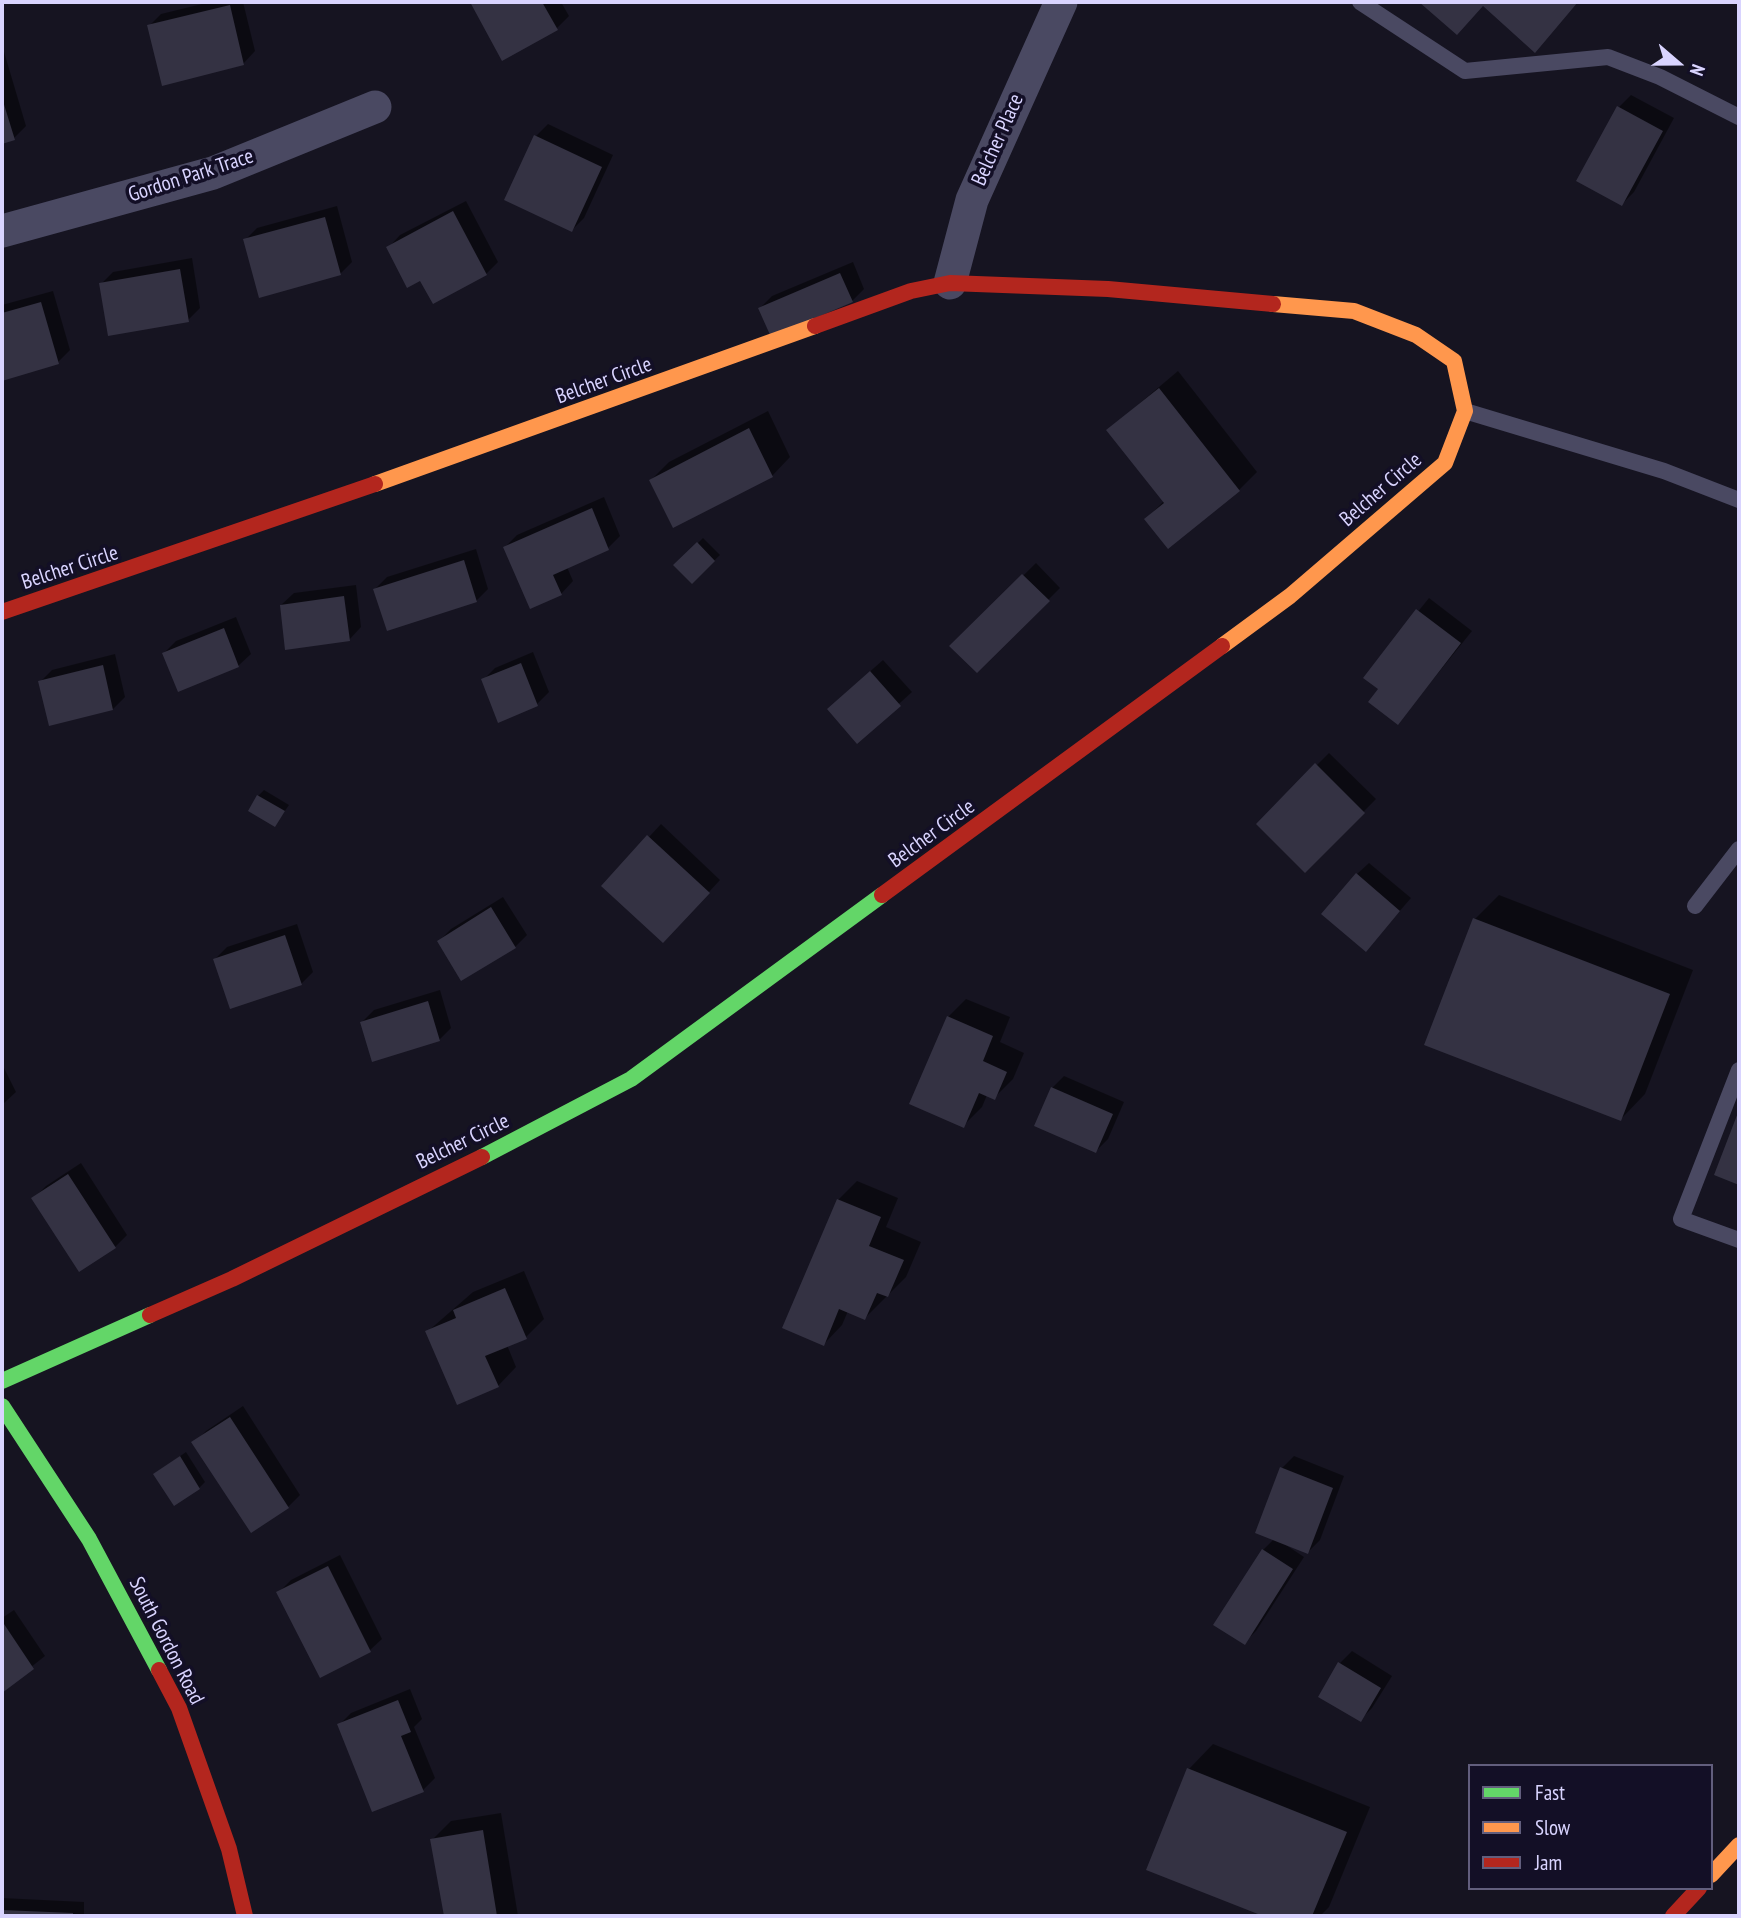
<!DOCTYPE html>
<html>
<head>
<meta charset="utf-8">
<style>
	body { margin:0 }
	#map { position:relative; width:1741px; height:1918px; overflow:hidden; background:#161421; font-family:"PT Sans Narrow",sans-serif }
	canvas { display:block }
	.frame { position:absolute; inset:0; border:4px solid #d9d4ff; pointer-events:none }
	.legend { position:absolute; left:1468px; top:1764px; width:245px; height:126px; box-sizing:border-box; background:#130f26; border:2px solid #625e7d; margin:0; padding:9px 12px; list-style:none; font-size:21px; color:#d9d4ff }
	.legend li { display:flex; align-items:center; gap:14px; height:35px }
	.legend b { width:35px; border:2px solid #625e7d }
	.north { position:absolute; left:1643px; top:28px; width:70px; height:70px; -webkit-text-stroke:5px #130f26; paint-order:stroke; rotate:110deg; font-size:19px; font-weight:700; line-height:28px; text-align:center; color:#d9d4ff }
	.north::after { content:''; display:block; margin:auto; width:24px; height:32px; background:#d9d4ff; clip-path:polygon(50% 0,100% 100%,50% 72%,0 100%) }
</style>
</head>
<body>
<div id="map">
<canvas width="1741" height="1918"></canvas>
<div class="frame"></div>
<ul class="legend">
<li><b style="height:9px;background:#63d668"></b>Fast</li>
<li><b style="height:9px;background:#ff974d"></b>Slow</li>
<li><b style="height:9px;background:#b3261e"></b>Jam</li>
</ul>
<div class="north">N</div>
</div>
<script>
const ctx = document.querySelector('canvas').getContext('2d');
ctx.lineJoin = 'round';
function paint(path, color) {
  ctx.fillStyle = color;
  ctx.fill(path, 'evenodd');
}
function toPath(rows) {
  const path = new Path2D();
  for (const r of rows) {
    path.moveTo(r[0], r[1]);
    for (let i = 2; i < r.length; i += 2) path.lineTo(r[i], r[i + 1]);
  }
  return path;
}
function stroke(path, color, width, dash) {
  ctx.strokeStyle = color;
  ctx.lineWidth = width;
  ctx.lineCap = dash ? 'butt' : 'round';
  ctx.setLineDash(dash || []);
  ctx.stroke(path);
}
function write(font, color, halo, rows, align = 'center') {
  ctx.font = font + ' "PT Sans Narrow",sans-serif';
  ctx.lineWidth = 7;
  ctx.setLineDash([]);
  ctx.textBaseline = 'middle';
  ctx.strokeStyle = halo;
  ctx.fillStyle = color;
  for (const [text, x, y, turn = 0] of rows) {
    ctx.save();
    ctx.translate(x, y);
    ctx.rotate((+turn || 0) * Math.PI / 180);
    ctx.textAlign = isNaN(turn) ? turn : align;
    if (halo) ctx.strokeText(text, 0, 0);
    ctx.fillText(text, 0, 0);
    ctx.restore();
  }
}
paint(toPath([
	[210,2,243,2,255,51,243,64,149,26,161,14],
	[472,2,561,2,569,16,557,28,503,59],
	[1422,2,1578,2,1534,51,1484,4,1457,32],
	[2,45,26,126,14,138,2,142],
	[1631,95,1674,118,1634,192,1622,204,1579,181,1619,107],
	[548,124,613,155,584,218,572,230,536,136],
	[466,201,498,262,486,274,421,278,388,248,400,235],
	[337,206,352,262,340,274,245,240,257,228],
	[192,258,200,308,188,320,101,284,113,272],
	[853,262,864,289,852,301,760,308,772,296],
	[53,291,70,350,58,362,2,379,2,305],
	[1178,371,1257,472,1239,490,1146,519,1164,501,1108,430],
	[768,411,790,457,772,476,651,480,669,462],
	[604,497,620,536,608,548,567,567,573,581,561,594,505,547,517,535],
	[703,538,720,555,692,582,676,565],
	[476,549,488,589,476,601,375,589,387,577],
	[1036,563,1060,588,977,671,952,646],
	[356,585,361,627,349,640,281,605,294,593],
	[1429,598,1472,631,1398,723,1381,689,1365,677],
	[236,617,251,654,238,666,164,653,176,641],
	[533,652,549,692,537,704,483,680,495,668],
	[115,654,125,697,113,709,40,682,52,670],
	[883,660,912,692,857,742,841,697],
	[1329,753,1376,799,1305,871,1258,824],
	[264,790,289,805,275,825,258,796],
	[661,824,720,880,675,929,604,886],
	[1369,863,1411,898,1366,950,1357,874],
	[1499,895,1693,970,1645,1094,1621,1119,1475,919],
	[503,897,527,935,515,947,439,941,451,929],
	[297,924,313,972,301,984,215,959,227,947],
	[440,990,451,1028,439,1040,362,1022,374,1010],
	[966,999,1010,1017,1000,1042,1024,1053,1013,1079,994,1098,987,1095,982,1107,964,1125,948,1017],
	[2,1064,16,1092,2,1105],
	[1064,1076,1124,1102,1108,1139,1096,1151,1052,1088],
	[81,1163,127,1235,115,1247,34,1198,46,1186],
	[857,1181,898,1198,886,1227,921,1242,906,1277,865,1318,848,1311,842,1325,824,1344,838,1200],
	[524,1271,544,1319,526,1337,507,1345,516,1367,498,1386,427,1332,473,1292],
	[243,1406,300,1495,288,1507,194,1443,206,1431],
	[186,1452,205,1482,199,1488,155,1474],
	[1294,1456,1344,1476,1320,1540,1308,1552,1286,1545,1304,1557,1256,1631,1244,1643,1263,1550,1274,1539,1282,1468],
	[340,1555,382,1639,369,1651,279,1592,291,1580],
	[14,1610,45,1656,2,1690,2,1618],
	[1352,1651,1392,1676,1372,1708,1360,1720,1340,1663],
	[410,1689,422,1719,414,1727,435,1778,423,1790,339,1725,351,1713],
	[1213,1744,1370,1807,1329,1907,1320,1916,1267,1916,1149,1869,1189,1769],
	[501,1813,518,1916,445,1916,432,1840,451,1821],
	[2,1898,84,1902,84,1916,2,1916]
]), '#0007');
paint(toPath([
	[470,2,542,2,558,30,502,61],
	[1419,2,1578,2,1535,53,1483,6,1457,35],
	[230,5,244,65,162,86,147,25],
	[2,98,15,140,2,144],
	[1617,106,1663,131,1622,206,1576,181],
	[534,135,602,167,572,232,504,200],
	[453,211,487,275,433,304,420,281,407,288,386,247],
	[325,217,341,275,259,298,243,239],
	[180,269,189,322,108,336,99,283],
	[840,273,853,302,771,337,758,308],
	[41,302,59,364,2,381,2,313],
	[1159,388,1240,491,1168,549,1144,519,1164,503,1106,430],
	[749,428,773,477,673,528,649,480],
	[592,508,609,550,553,575,562,595,530,609,503,547],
	[697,542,715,561,692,584,673,565],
	[464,560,477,602,387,631,373,589],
	[1022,574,1050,601,977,673,949,646],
	[344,596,350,641,285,650,280,605],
	[1416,609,1461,643,1398,725,1368,702,1378,689,1363,678],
	[224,628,239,667,178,692,162,653],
	[521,663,538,706,498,723,481,679],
	[103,665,113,710,49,726,38,681],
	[870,671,901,706,857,744,827,709],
	[1315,763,1365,813,1305,873,1256,824],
	[257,795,285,811,275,827,248,811],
	[647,835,710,893,663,943,601,886],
	[1356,873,1400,911,1366,952,1321,914],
	[491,907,516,948,461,981,437,941],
	[1473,918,1670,994,1621,1121,1424,1045],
	[285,935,302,985,230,1009,213,959],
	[428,1001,440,1041,372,1062,360,1022],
	[947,1016,993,1036,983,1061,1007,1072,995,1100,979,1093,964,1128,909,1104],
	[1051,1087,1113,1114,1096,1153,1034,1126],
	[1739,1110,1739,1185,1714,1175],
	[68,1174,116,1248,79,1272,31,1198],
	[837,1199,881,1217,869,1246,904,1260,888,1297,877,1293,865,1320,839,1309,824,1346,782,1328],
	[505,1288,527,1339,485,1356,499,1387,457,1405,425,1331,456,1318,453,1310],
	[230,1417,289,1508,251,1533,191,1442],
	[180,1456,200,1489,174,1506,153,1474],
	[1280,1467,1333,1488,1308,1554,1255,1533],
	[1262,1549,1293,1569,1245,1645,1213,1625],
	[328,1566,371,1652,320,1678,276,1592],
	[2,1621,34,1669,2,1693],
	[1338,1662,1381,1688,1361,1722,1318,1697],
	[398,1700,411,1732,401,1736,424,1792,372,1812,337,1724],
	[1187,1768,1347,1832,1312,1916,1263,1916,1146,1870],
	[483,1830,497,1916,444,1916,430,1839],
	[2,1910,73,1913,73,1916,2,1916]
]), '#343243');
stroke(toPath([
	[1360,2,1465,71,1608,57,1660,77,1739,117],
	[1465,411,1664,471,1739,500],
	[1695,906,1739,849],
	[1739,1070,1681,1219,1739,1240]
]), '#4a4962', 16);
stroke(toPath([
	[2,231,213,173,375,107],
	[950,283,972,200,1061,2]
]), '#4a4962', 33);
stroke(toPath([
	[482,1157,631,1079,882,895],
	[2,1381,150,1315],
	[2,1406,89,1539,159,1670]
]), '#63d668', 16);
stroke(toPath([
	[375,484,815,326],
	[1222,646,1290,596,1445,463,1465,411,1454,361,1416,335,1354,311,1273,304],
	[1711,1875,1739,1845]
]), '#ff974d', 16);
stroke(toPath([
	[815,326,911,291,950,283,1108,289,1273,304],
	[2,612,375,484],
	[882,895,1222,646],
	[150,1315,232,1279,482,1157],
	[159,1670,179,1708,229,1849,245,1916],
	[1673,1916,1699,1888]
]), '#b3261e', 16);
write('21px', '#d9d4ff', '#130f26', [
	["Belcher Place",998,140,-66],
	["Gordon Park Trace",191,176,-18],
	["Belcher Circle",604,381,-20],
	["Belcher Circle",1381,490,-41],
	["Belcher Circle",70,568,-18],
	["Belcher Circle",932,834,-36],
	["Belcher Circle",463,1142,-26],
	["South Gordon Road",166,1641,63]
]);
</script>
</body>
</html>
